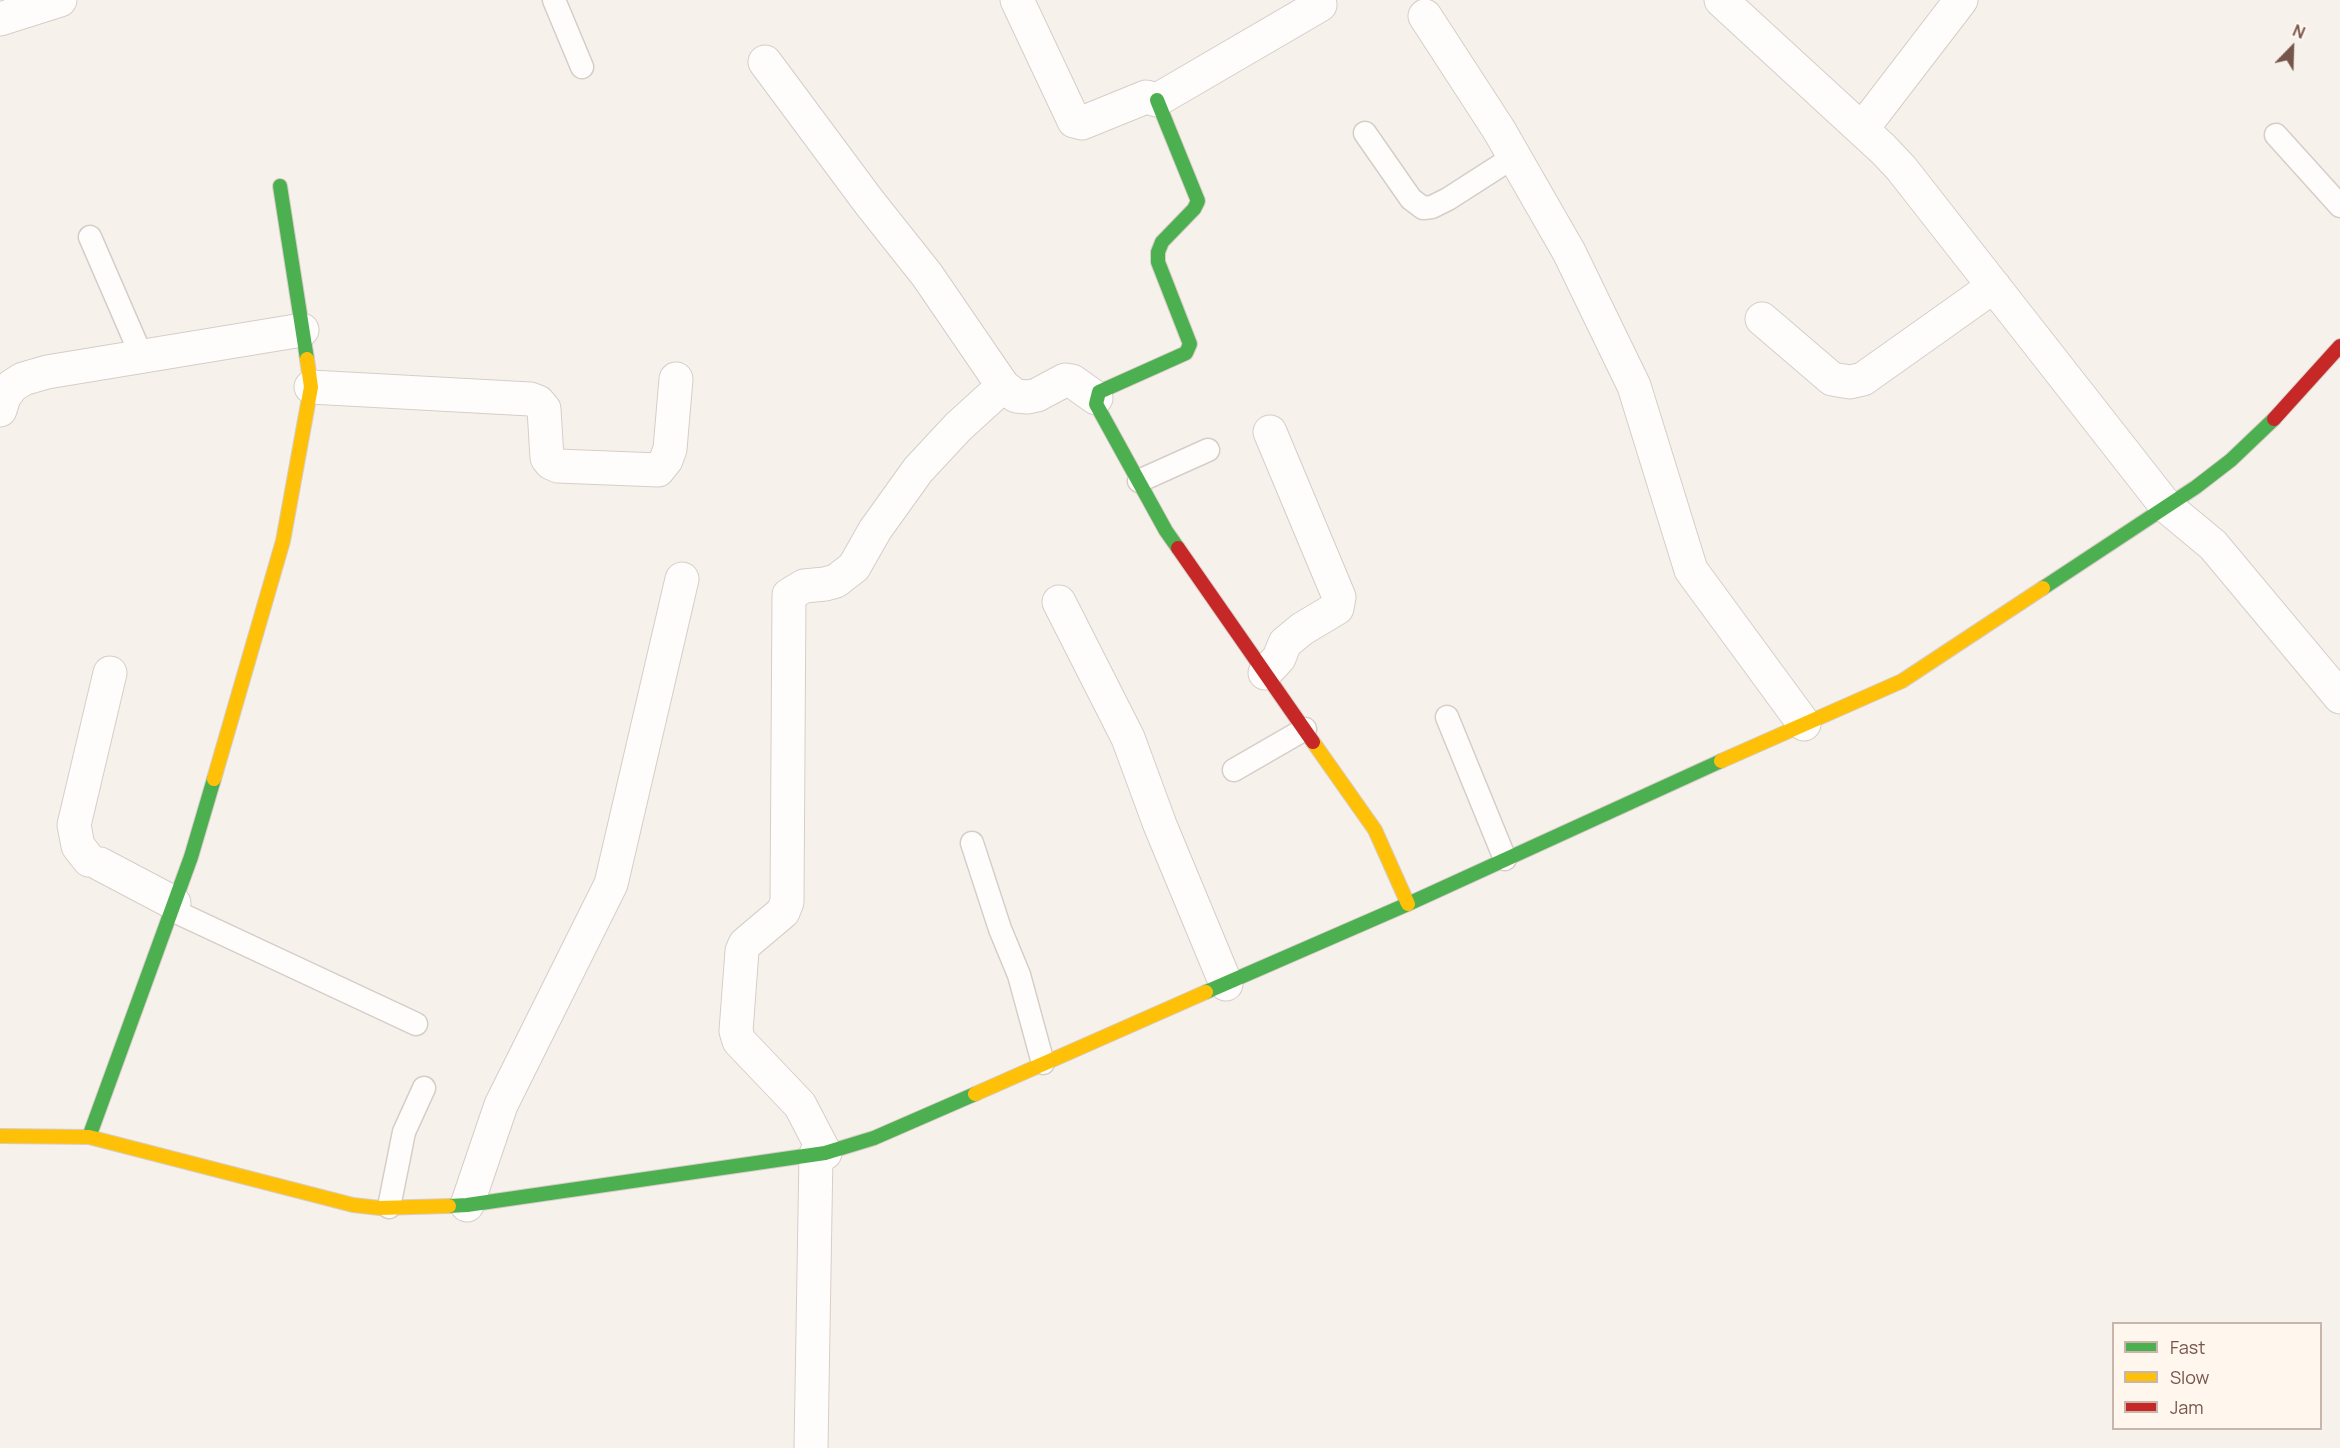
<!DOCTYPE html>
<html>
<head>
<meta charset="utf-8">
<style>
	body { margin:0 }
	#map { position:relative; width:2340px; height:1448px; overflow:hidden; background:#f7f1ec; font-family:Manrope,sans-serif }
	canvas { display:block }
	.legend { position:absolute; left:2112px; top:1322px; width:210px; height:108px; box-sizing:border-box; background:#fff6ed; border:2px solid #c8b6ac; margin:0; padding:8px 10px; list-style:none; font-size:18px; color:#76554b }
	.legend li { display:flex; align-items:center; gap:12px; height:30px }
	.legend b { width:30px; border:2px solid #c8b6ac }
	.north { position:absolute; left:2262px; top:18px; width:60px; height:60px; -webkit-text-stroke:4px #fff6ed; paint-order:stroke; rotate:23deg; font-size:16px; font-weight:700; line-height:24px; text-align:center; color:#76554b }
	.north::after { content:''; display:block; margin:auto; width:21px; height:27px; background:#76554b; clip-path:polygon(50% 0,100% 100%,50% 72%,0 100%) }
</style>
</head>
<body>
<div id="map">
<canvas width="2340" height="1448"></canvas>
<ul class="legend">
<li><b style="height:8px;background:#4caf50"></b>Fast</li>
<li><b style="height:8px;background:#ffc107"></b>Slow</li>
<li><b style="height:8px;background:#c62828"></b>Jam</li>
</ul>
<div class="north">N</div>
</div>
<script>
const ctx = document.querySelector('canvas').getContext('2d');
ctx.lineJoin = 'round';
function toPath(rows) {
  const path = new Path2D();
  for (const r of rows) {
    path.moveTo(r[0], r[1]);
    for (let i = 2; i < r.length; i += 2) path.lineTo(r[i], r[i + 1]);
  }
  return path;
}
function stroke(path, color, width, dash) {
  ctx.strokeStyle = color;
  ctx.lineWidth = width;
  ctx.lineCap = dash ? 'butt' : 'round';
  ctx.setLineDash(dash || []);
  ctx.stroke(path);
}
const lane = toPath([
	[554,0,582,67],
	[1365,133,1411,199,1423,208,1432,207,1448,199,1515,156],
	[2276,135,2340,206],
	[90,237,142,357],
	[1139,481,1208,450],
	[1447,717,1505,859],
	[1234,770,1305,729],
	[972,843,1000,929,1019,975,1043,1063],
	[172,910,416,1024],
	[389,1207,404,1132,424,1088]
]);
const street = toPath([
	[1017,0,1074,121,1082,123,1146,97,1157,100,1320,5],
	[1721,0,1883,149,1901,168,2166,506,2213,545,2340,697],
	[1425,16,1499,130,1569,252,1634,386,1691,570,1804,724],
	[0,19,60,0],
	[765,62,869,202,927,275,1003,386,1016,396,1028,397,1037,395,1065,380,1072,381,1096,398],
	[1862,129,1961,0],
	[1762,319,1832,379,1850,382,1863,379,1994,286],
	[311,387,530,399,538,402,544,409,547,458,551,463,558,466,658,470,666,460,670,449,676,379],
	[0,410,4,397,12,386,23,379,47,372,302,330],
	[1059,602,1128,738,1160,825,1226,984],
	[1265,673,1279,658,1285,643,1302,629,1337,608,1339,597,1270,432],
	[89,860,78,846,74,825,110,673],
	[100,864,174,903],
	[825,1153,800,1105,739,1041,736,1031,742,951,745,944,783,912,787,902,789,595,804,586,825,584,836,581,854,567,875,530,918,470,958,427,1003,386],
	[467,1205,501,1105,611,884,682,579],
	[811,1448,816,1154]
]);
const fast = toPath([
	[1157,100,1198,201,1194,209,1162,242,1158,252,1158,262,1190,344,1186,353,1099,392,1096,404,1166,531,1178,548],
	[280,186,307,359],
	[2043,588,2196,487,2231,460,2274,419],
	[1206,992,1408,904,1721,761],
	[89,1137,191,857,214,779],
	[449,1206,467,1205,825,1153,874,1138,975,1094]
]);
const slow = toPath([
	[1313,742,1375,830,1408,904],
	[1721,761,1902,681,2043,588],
	[214,779,283,541,311,387,307,359],
	[975,1094,1206,992],
	[0,1136,89,1137,353,1205,380,1208,449,1206]
]);
const jam = toPath([
	[2274,419,2340,346],
	[1178,548,1313,742]
]);
stroke(lane, '#d6cdc8', 25);
stroke(street, '#d6cdc8', 35);
stroke(fast, '#d7cdc8', 16);
stroke(slow, '#d7cdc8', 16);
stroke(jam, '#d7cdc8', 16);
stroke(lane, '#fefdfc', 22);
stroke(street, '#fefdfc', 33);
stroke(fast, '#4caf50', 14);
stroke(slow, '#ffc107', 14);
stroke(jam, '#c62828', 14);
</script>
</body>
</html>
